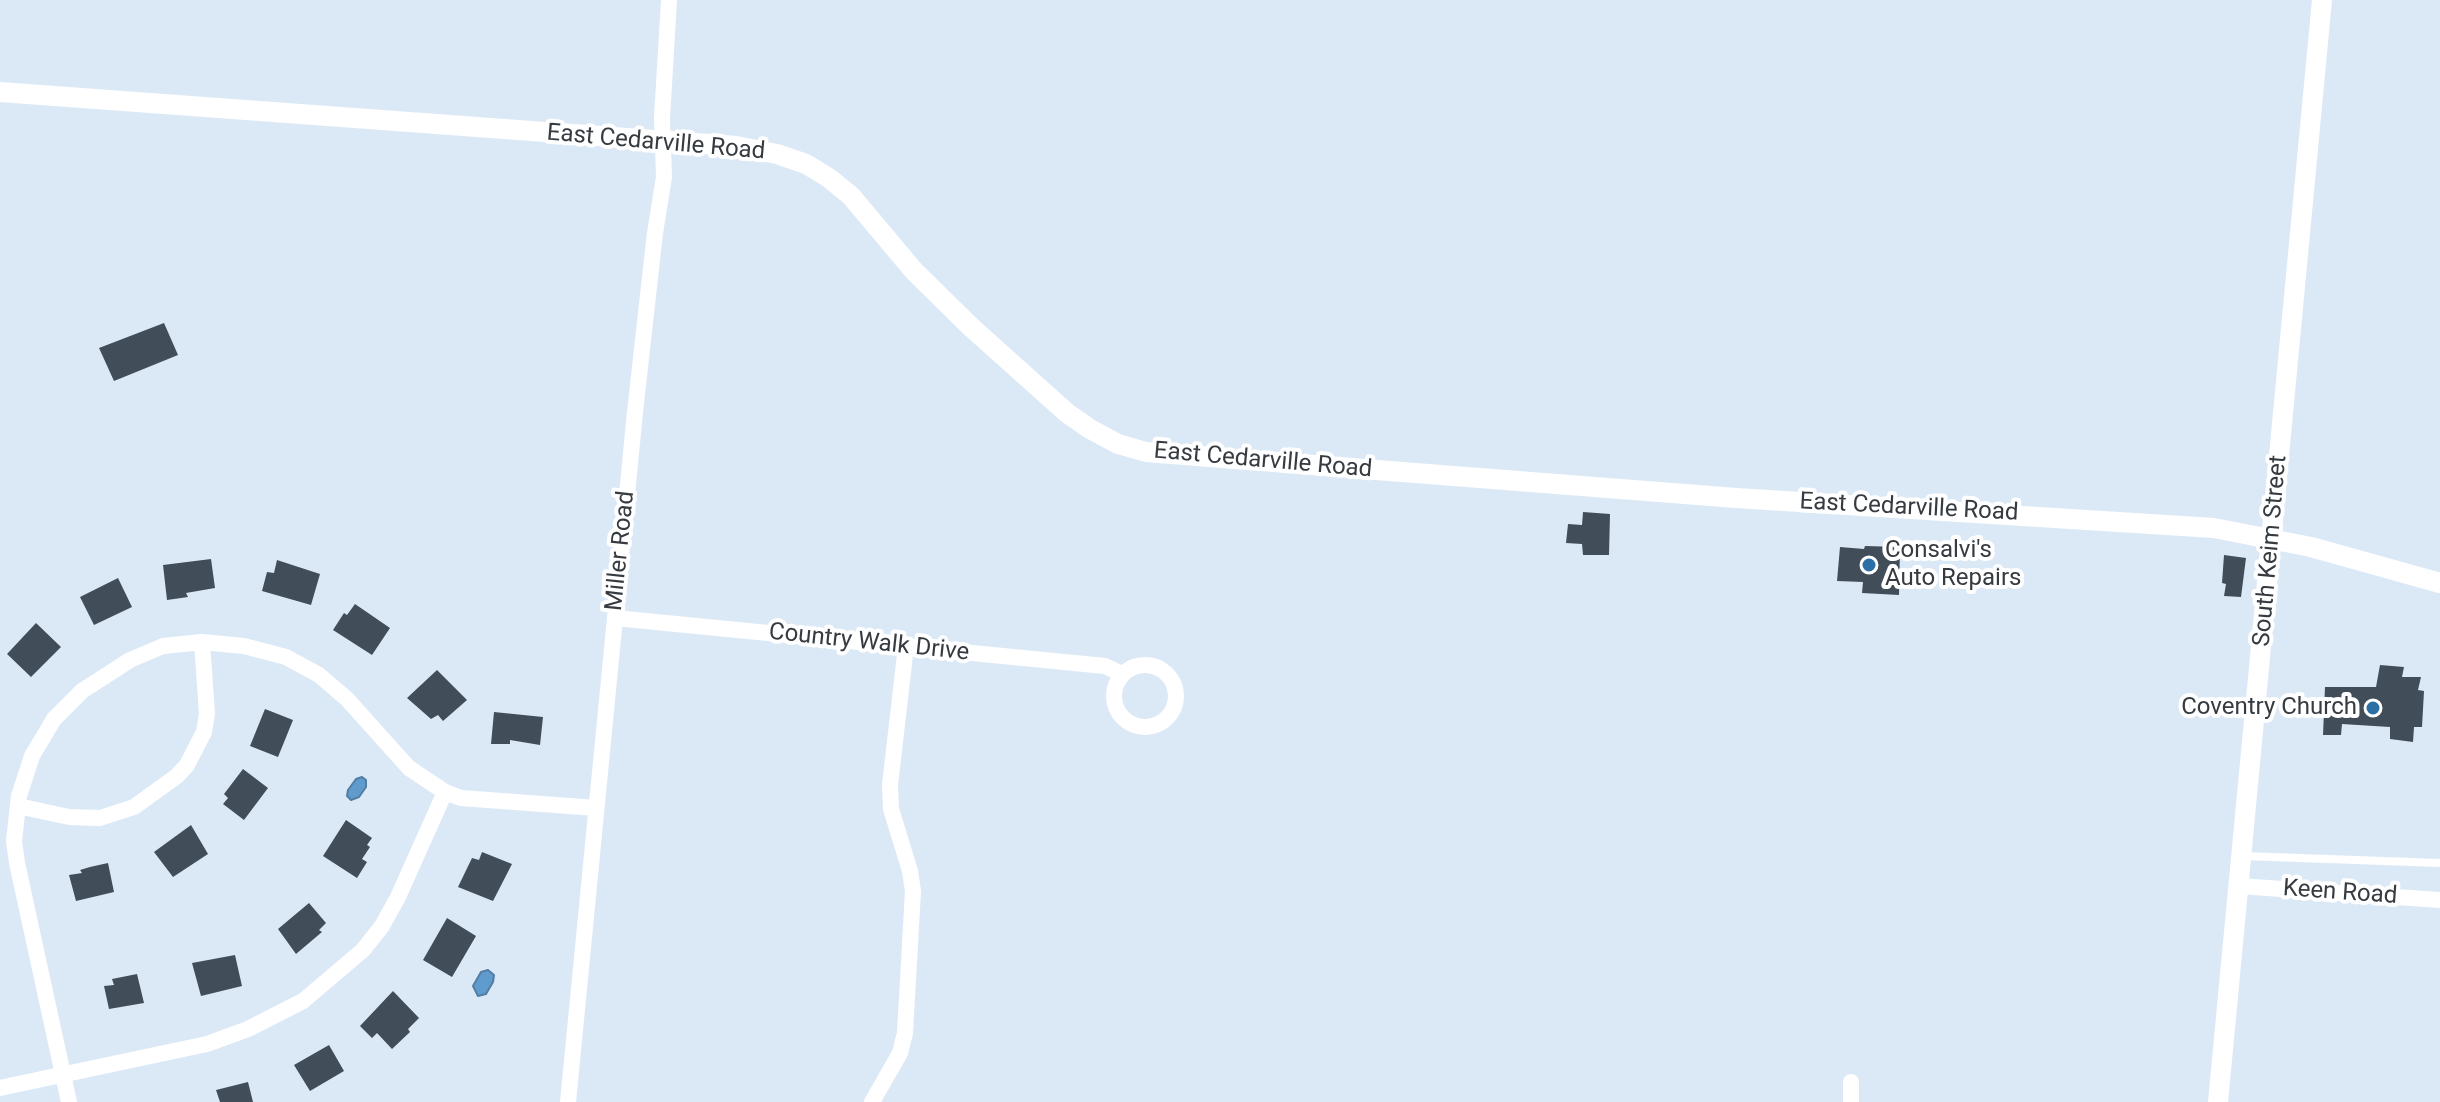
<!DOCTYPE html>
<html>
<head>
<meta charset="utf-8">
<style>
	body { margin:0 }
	canvas { display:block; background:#dbe9f7 }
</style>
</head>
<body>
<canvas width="2440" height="1102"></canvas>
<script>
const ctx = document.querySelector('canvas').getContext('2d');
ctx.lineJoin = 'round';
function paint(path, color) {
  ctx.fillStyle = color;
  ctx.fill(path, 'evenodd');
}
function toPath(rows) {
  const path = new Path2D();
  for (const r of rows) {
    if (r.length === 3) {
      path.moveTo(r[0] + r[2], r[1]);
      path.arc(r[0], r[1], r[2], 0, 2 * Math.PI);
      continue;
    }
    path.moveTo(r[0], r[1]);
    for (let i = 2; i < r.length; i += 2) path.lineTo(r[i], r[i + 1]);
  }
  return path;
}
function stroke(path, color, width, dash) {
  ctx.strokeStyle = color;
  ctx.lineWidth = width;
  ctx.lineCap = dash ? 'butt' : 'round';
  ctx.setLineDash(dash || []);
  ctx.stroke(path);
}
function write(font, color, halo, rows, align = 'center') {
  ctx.font = font + ' Roboto,sans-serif';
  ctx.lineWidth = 8;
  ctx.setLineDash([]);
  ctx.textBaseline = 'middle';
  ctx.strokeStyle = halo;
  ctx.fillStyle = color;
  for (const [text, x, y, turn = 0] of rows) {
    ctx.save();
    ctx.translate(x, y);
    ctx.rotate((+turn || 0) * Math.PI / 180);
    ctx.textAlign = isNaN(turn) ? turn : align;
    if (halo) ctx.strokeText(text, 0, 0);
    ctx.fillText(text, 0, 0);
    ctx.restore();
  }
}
const water = toPath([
	[362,777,366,780,366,787,359,797,351,800,347,796,348,790,356,779,362,777],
	[488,970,494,975,493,982,486,994,478,996,473,986,481,972,488,970]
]);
paint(water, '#609bcd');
stroke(water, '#537ea3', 2);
paint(toPath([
	[164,323,178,355,114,381,99,348],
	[1583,512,1610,514,1609,555,1583,555,1582,544,1566,543,1568,524,1582,525],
	[1865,546,1900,547,1899,595,1862,593,1863,582,1837,581,1840,547,1864,549],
	[2224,555,2246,558,2241,597,2224,596,2226,584,2222,583],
	[211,559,215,588,186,593,188,597,167,600,163,565],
	[277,560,320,574,311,605,262,591,267,572,274,573],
	[118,578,132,607,94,625,80,597],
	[355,604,390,628,372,655,333,630,344,613,347,615],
	[36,623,61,647,31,677,7,654],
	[2380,665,2404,667,2402,677,2421,677,2418,690,2424,691,2422,727,2414,727,2413,742,2390,739,2390,727,2342,724,2341,735,2323,735,2325,687,2376,687],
	[437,670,467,700,443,721,438,715,431,719,407,698],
	[265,709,293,720,278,757,250,746],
	[494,712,543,717,540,745,510,740,510,744,491,744],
	[243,769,268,788,244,820,223,804,228,798,224,794],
	[346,820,372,838,367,845,370,847,362,859,367,862,357,878,323,856],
	[191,825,208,854,173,877,154,852],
	[482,852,512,864,493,901,458,887,472,858,479,860],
	[108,863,114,892,76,901,69,875,82,873,80,870,90,867],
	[309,903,326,923,319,930,322,932,296,954,278,929],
	[447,918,476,936,452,977,423,960],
	[235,955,242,986,201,996,192,963],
	[137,974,144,1003,109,1009,104,986,114,985,112,979],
	[393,991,419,1018,408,1029,410,1032,392,1049,377,1033,372,1038,360,1026],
	[329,1045,344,1071,310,1091,294,1065],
	[248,1082,253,1102,220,1102,216,1090]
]), '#414d58');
stroke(toPath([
	[2243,856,2440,863]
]), '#fff', 8);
stroke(toPath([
	[615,618,1105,666,1122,674],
	[1145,696,31],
	[18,806,69,817,100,818,134,807,177,776,187,765,204,732,207,714,202,642],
	[2239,886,2440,900],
	[1851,1082,1851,1102],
	[0,1088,207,1044,248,1029,303,1001,363,950,382,926,398,897,445,792],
	[69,1102,17,863,14,841,19,796,32,756,54,719,82,691,130,660,163,646,202,642,244,646,286,657,319,675,347,699,409,768,445,792,461,798,596,808],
	[568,1102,635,412,655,233,664,177,662,118,669,0],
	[872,1102,900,1053,905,1033,913,891,910,871,891,809,890,785,906,646]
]), '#fff', 16);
stroke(toPath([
	[0,92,736,146,777,154,806,164,829,178,851,196,914,271,971,327,1067,413,1090,429,1118,444,1146,452,1736,498,2214,528,2311,547,2440,583],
	[2218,1102,2322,0]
]), '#fff', 20);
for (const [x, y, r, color] of [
	[1869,565,8,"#2c6fa5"],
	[2373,708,8,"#2c6fa5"]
]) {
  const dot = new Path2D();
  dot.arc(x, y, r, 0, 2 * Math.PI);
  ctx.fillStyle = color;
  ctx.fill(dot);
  stroke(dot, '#fff', 3);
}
write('24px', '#353b40', '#fff', [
	["East Cedarville Road",656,143,5],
	["East Cedarville Road",1263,461,5],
	["East Cedarville Road",1909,508,3],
	["Miller Road",621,551,-84],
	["South Keim Street",2271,551,-85],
	["Country Walk Drive",869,643,6],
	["Keen Road",2340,893,4]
]);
write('24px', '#353b40', '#fff', [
	["Consalvi's",1885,551],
	["Auto Repairs",1885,579],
	["Coventry Church",2357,708,"right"]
], 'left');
</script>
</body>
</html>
